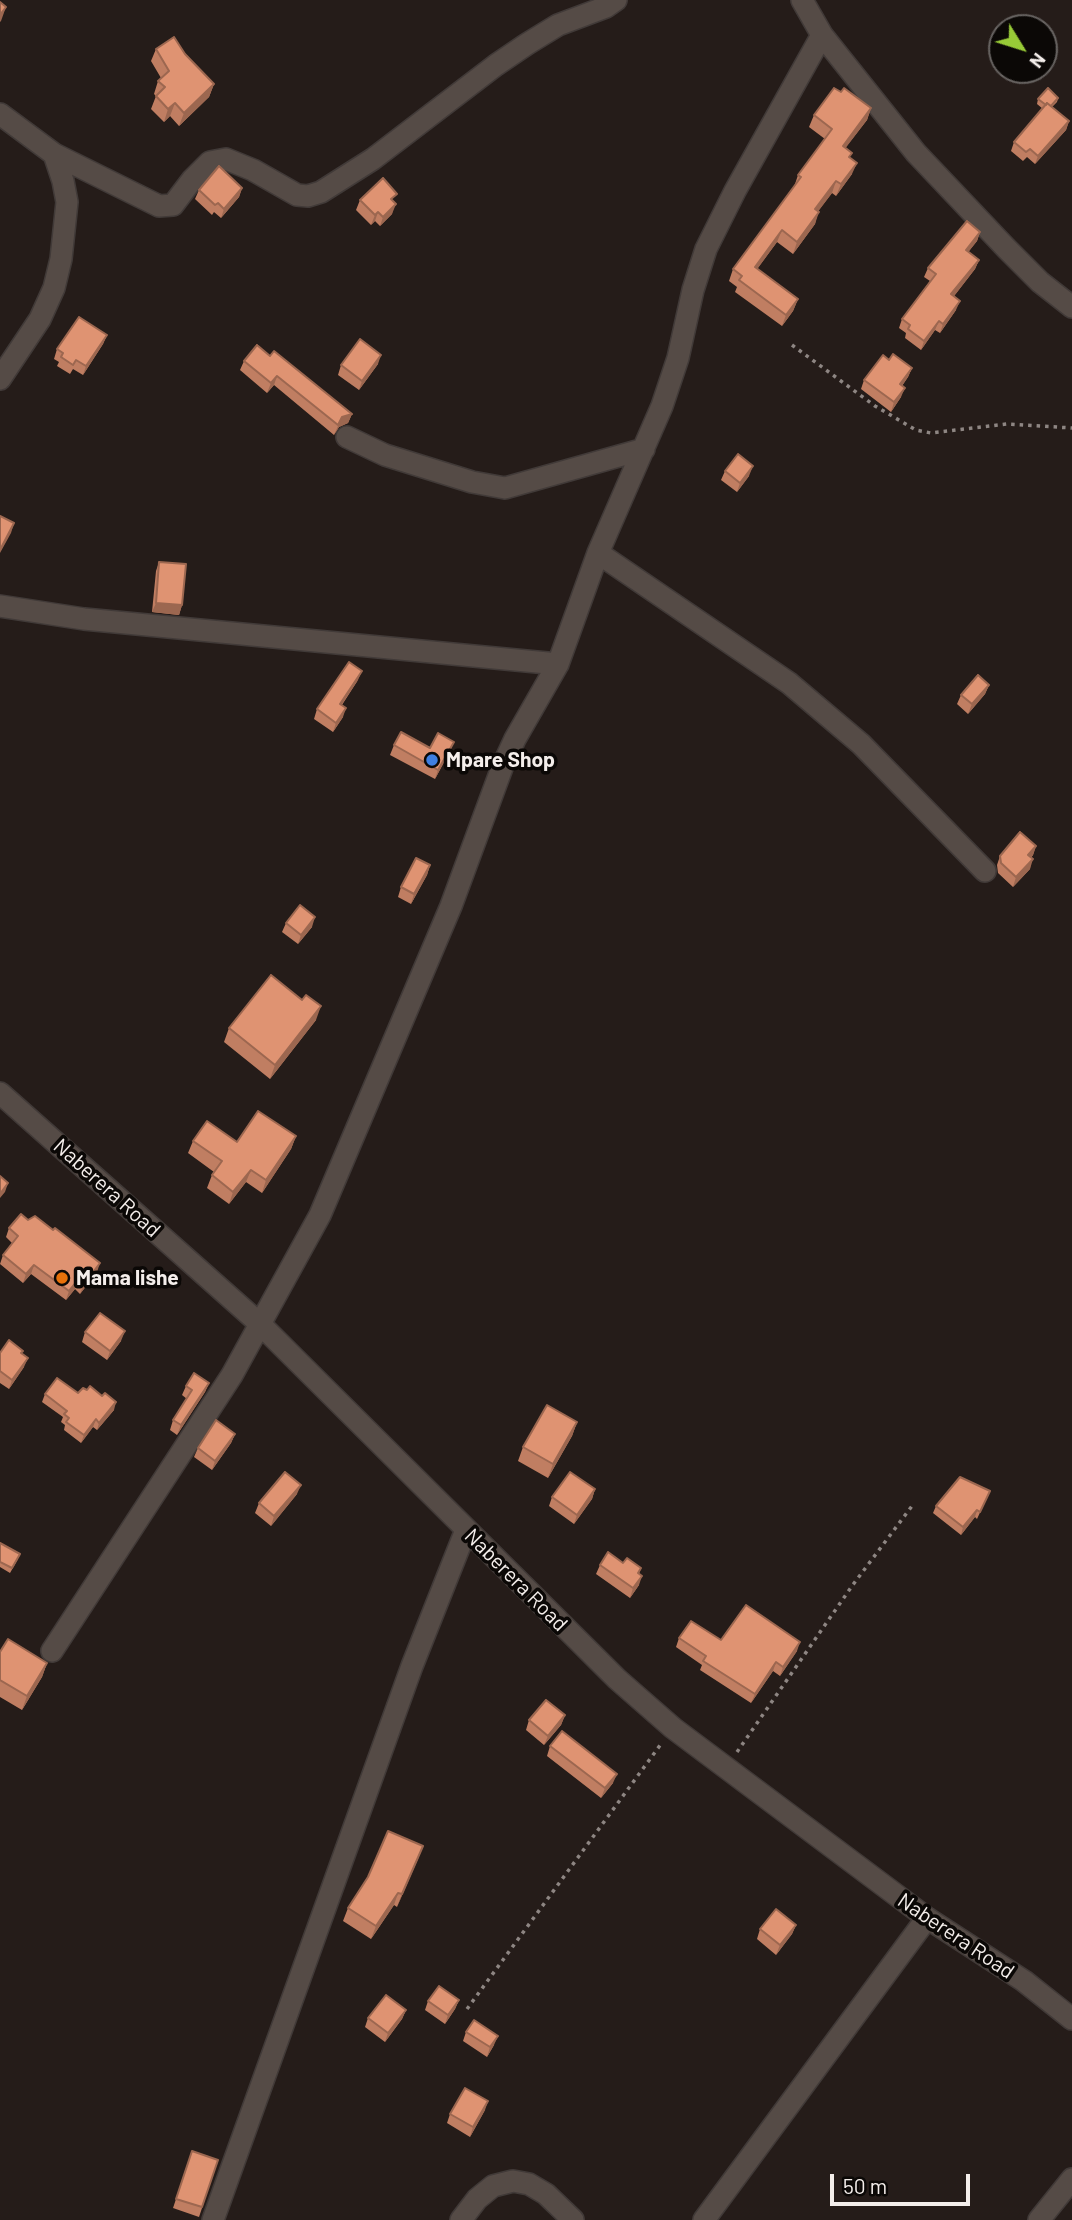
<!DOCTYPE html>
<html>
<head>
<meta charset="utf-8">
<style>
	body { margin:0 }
	#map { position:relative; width:1072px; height:2220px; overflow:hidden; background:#251c19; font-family:Barlow,sans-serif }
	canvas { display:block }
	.north { position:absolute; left:988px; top:14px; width:70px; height:70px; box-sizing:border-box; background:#0b0806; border:2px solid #686462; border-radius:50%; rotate:128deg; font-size:19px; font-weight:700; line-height:28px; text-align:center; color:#f4eeeb }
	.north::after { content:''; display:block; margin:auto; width:24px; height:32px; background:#98cb37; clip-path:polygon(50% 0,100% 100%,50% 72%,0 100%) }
	.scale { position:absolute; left:830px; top:2174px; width:140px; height:32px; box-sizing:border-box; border:4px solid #f4eeeb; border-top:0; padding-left:9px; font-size:21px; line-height:24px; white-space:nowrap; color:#f4eeeb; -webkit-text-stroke:5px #0b0806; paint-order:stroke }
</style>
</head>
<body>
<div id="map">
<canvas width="1072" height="2220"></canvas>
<div class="north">N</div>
<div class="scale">50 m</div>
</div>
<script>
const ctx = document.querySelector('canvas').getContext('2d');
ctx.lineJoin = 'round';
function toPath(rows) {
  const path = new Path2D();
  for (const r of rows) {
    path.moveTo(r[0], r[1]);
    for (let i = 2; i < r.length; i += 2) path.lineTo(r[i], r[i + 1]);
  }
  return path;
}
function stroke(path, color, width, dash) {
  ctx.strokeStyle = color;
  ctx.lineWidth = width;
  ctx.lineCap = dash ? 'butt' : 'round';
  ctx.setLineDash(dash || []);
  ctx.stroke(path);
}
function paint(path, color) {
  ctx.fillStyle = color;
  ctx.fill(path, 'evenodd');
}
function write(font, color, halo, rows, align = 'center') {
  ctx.font = font + ' Barlow,sans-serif';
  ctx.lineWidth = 7;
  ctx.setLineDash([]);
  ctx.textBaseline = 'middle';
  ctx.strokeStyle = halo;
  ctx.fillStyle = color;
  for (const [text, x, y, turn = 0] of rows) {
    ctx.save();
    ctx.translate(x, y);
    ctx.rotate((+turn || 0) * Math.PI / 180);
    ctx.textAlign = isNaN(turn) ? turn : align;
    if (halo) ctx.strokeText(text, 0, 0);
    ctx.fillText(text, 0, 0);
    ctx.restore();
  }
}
const minor = toPath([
	[802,0,822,35,916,153,1006,248,1040,282,1072,307],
	[0,114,54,154,159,206,173,205,192,180,210,162,226,159,253,170,297,195,308,196,321,192,373,159,496,65,527,44,558,25,606,7,616,0],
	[0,379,40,319,54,288,61,259,67,202,63,181,54,154],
	[347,437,385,455,472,482,505,488,644,449],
	[598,553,789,683,861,744,985,871],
	[0,606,84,619,558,664],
	[0,1093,260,1324,617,1679,673,1728,927,1918,1024,1981,1072,2019],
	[52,1651,232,1375,320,1215,451,906,503,765,515,739,558,664,598,553,662,406,678,358,693,290,706,249,735,191,822,35],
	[213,2220,412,1666,466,1530],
	[461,2220,477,2199,493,2186,513,2181,529,2184,546,2194,573,2220],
	[704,2220,927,1918],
	[1039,2220,1072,2179]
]);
stroke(minor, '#413a38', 24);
stroke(toPath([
	[792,345,875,406,916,430,931,433,1007,424,1072,428],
	[737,1752,852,1586,912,1506],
	[467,2009,661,1744]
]), '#8e8683', 3.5, [3.5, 5]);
stroke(minor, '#554b46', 21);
paint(toPath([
	[156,49,185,54,214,84,209,97,179,126,170,116,164,122,151,109,156,96,154,94,158,81,161,78,151,61],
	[841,92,871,108,867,120,845,148,850,158,852,174,836,196,832,193,818,211,815,224,793,254,777,242,757,269,798,299,793,311,782,326,735,292,737,287,729,281,733,269,794,187,798,175,825,139,809,127,814,115],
	[1058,98,1057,102,1052,107,1069,121,1066,130,1035,164,1027,157,1023,161,1011,151,1014,142,1043,109,1037,104,1038,99],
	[242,188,239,197,221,218,214,212,212,215,195,199,199,190],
	[360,200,394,202,392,214,380,226,375,221,371,225,356,210],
	[980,232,977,241,968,252,979,260,975,269,954,296,956,310,940,333,935,330,921,350,905,338,906,333,899,328,902,319,930,281,924,277,928,268],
	[107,335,103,344,83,375,73,369,70,374,57,366,59,362,54,359,57,349],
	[270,356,352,414,348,423,339,427,334,435,274,385,267,393,240,370,244,361],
	[889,360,912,368,908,377,902,386,901,397,891,412,861,389,864,380],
	[378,364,359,390,338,375,341,365],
	[725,471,749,476,737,492,721,480],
	[159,562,182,605,179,615,152,612,156,571],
	[358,680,342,705,343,717,333,732,314,719,317,709],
	[989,685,985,694,968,714,957,704,961,695],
	[394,745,430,748,450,751,435,779,390,755],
	[1036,846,1033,855,1031,858,1030,869,1013,887,998,873,997,865,1000,856],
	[430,865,427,875,411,904,398,897,401,887],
	[286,923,312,927,298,944,282,932],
	[302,1000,316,1020,270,1079,224,1042,229,1028],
	[296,1136,291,1149,262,1193,246,1182,229,1204,207,1188,212,1175,214,1172,188,1153,193,1141,237,1142],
	[28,1220,97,1272,80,1294,75,1289,66,1300,31,1274,23,1283,0,1264,3,1255,12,1243,6,1237,9,1228],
	[85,1332,121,1341,107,1360,82,1342],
	[0,1353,24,1367,9,1389,0,1383],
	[209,1383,205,1392,177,1435,170,1430,173,1420,187,1399,182,1395,186,1386],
	[78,1393,114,1410,97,1430,93,1427,81,1443,64,1430,65,1425,61,1422,63,1417,42,1402,45,1394],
	[577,1422,572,1436,548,1478,518,1461,523,1447],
	[235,1434,231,1443,212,1470,194,1457,198,1448],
	[595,1489,592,1499,574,1524,549,1506,552,1497],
	[990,1491,977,1519,975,1517,961,1535,933,1513,936,1506],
	[297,1494,271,1526,255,1513,259,1503],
	[0,1543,18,1559,10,1573,0,1567],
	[623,1563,641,1568,639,1574,639,1585,630,1598,596,1574,600,1565],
	[679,1638,721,1640,797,1651,780,1676,773,1671,751,1703,700,1670,702,1665,676,1647],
	[0,1652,47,1663,42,1677,22,1710,0,1697],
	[565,1715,561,1725,544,1745,526,1730,529,1720],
	[550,1746,613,1783,601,1798,547,1756],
	[423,1846,397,1907,394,1905,371,1939,343,1921,348,1908],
	[796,1925,792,1934,776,1955,757,1939,760,1929],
	[459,2000,455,2009,445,2024,425,2010,428,2001],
	[406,2010,402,2019,385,2042,365,2027,368,2018],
	[466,2032,494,2045,487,2057,463,2041],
	[485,2110,470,2137,447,2123,450,2114],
	[192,2151,218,2160,199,2217,173,2208]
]), '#c07e62');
paint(toPath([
	[6,7,1,21,0,22,0,15],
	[214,84,209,97,179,126,184,113],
	[175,103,170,116,164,122,168,109],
	[871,108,867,120,838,158,843,146],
	[1069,121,1066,130,1035,164,1038,156],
	[857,163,852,174,836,196,841,184],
	[836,181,832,193,811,221,815,209],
	[242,188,239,197,221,218,224,209],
	[396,204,392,214,380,226,383,217],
	[378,212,375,221,371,225,375,215],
	[819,212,815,224,793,254,797,242],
	[782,230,777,242,750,279,755,267],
	[980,232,977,241,963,259,966,250],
	[979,260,975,269,948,304,951,294],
	[798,299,793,311,782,326,786,315],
	[960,301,956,310,940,333,943,324],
	[939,321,935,330,921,350,924,341],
	[107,335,103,344,83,375,86,366],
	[381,355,378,364,359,390,362,381],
	[912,368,908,377,896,394,900,384],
	[277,376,274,385,267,393,271,383],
	[905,388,901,397,891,412,894,402],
	[352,414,348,423,339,427,334,435,342,417],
	[753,466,749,476,737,492,740,483],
	[14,523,11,533,0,553,0,550],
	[156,603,182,605,179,615,152,612],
	[362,671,358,680,336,713,340,704],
	[989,685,985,694,968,714,972,704],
	[346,708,343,717,333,732,336,723],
	[454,742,450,751,435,779,438,770],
	[1036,846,1033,855,1025,864,1028,855],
	[1033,859,1030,869,1013,887,1016,877],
	[430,865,427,875,411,904,414,894],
	[315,917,312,927,298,944,301,935],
	[321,1006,316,1020,270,1079,275,1065],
	[296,1136,291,1149,262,1193,266,1180],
	[251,1170,246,1182,229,1204,233,1192],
	[8,1183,5,1192,0,1198,0,1194],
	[100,1263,97,1272,80,1294,84,1284],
	[34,1265,31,1274,23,1283,26,1274],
	[78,1280,75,1289,66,1300,69,1291],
	[125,1331,121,1341,107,1360,110,1351],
	[28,1358,24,1367,9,1389,12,1380],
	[209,1383,205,1392,177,1435,181,1425],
	[116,1402,114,1410,97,1430,99,1423],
	[96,1419,93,1427,81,1443,84,1435],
	[577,1422,572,1436,548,1478,553,1464],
	[235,1434,231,1443,212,1470,215,1461],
	[301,1485,297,1494,271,1526,274,1516],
	[595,1489,592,1499,574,1524,577,1515],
	[977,1510,975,1517,961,1535,963,1527],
	[642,1576,639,1585,630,1598,633,1588],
	[800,1642,797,1651,780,1676,783,1667],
	[776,1662,773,1671,751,1703,755,1694],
	[47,1663,42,1677,22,1710,27,1696],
	[565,1715,561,1725,544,1745,548,1736],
	[617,1774,613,1783,601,1798,605,1788],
	[423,1846,418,1859,397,1907,402,1894],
	[398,1893,394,1905,371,1939,376,1926],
	[796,1925,792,1934,776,1955,780,1945],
	[459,2000,455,2009,445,2024,448,2015],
	[406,2010,402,2019,385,2042,388,2033],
	[498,2036,494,2045,487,2057,490,2047],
	[488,2101,485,2110,470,2137,473,2127]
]), '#9c6750');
const building = toPath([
	[0,2,6,7,0,15,0,2],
	[174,37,185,54,214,84,184,113,175,103,168,109,156,96,165,87,158,81,169,71,156,49,174,37],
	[834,88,841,92,844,88,871,108,843,146,852,153,849,157,857,163,841,184,836,181,815,209,819,212,797,242,782,230,755,267,798,299,786,315,739,280,742,276,733,269,801,177,798,175,832,129,814,115,834,88],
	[1048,88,1058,98,1051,106,1047,103,1046,105,1038,99,1048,88],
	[1047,103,1069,121,1038,156,1030,149,1026,152,1014,142,1047,103],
	[219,166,242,188,224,209,218,203,215,205,199,190,219,166],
	[383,178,397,194,391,199,396,204,383,217,378,212,375,215,360,200,383,178],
	[967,221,980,232,966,250,979,260,951,294,960,301,943,324,939,321,924,341,908,329,910,325,902,319,936,274,928,268,967,221],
	[79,317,107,335,86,366,76,360,73,365,61,357,63,353,57,349,79,317],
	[360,339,381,355,362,381,341,365,360,339],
	[257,345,270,356,274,351,352,414,342,417,338,425,277,376,271,383,244,361,257,345],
	[893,354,912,368,900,384,905,388,894,402,864,380,883,355,889,360,893,354],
	[738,454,753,466,740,483,725,471,738,454],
	[0,516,14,523,0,550,0,516],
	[159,562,186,564,182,605,156,603,159,562],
	[349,662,362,671,340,704,346,708,336,723,317,709,349,662],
	[978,675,989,685,972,704,961,695,978,675],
	[401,732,430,748,438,733,454,742,438,770,394,745,401,732],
	[1020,832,1036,846,1028,855,1033,859,1016,877,1001,863,1000,856,1020,832],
	[416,858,430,865,414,894,401,887,416,858],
	[300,905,315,917,301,935,286,923,300,905],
	[271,975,302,1000,306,995,321,1006,275,1065,229,1028,271,975],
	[258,1111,296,1136,266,1180,251,1170,233,1192,212,1175,222,1161,193,1141,207,1121,237,1142,258,1111],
	[0,1176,8,1183,0,1194,0,1176],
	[21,1214,28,1220,35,1216,53,1230,55,1228,100,1263,84,1284,78,1280,69,1291,34,1265,26,1274,3,1255,18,1236,9,1228,21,1214],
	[100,1313,125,1331,110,1351,85,1332,100,1313],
	[9,1340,23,1351,21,1353,28,1358,12,1380,0,1371,0,1353,9,1340],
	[194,1373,209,1383,181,1425,173,1420,192,1390,186,1386,194,1373],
	[57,1378,78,1393,83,1388,87,1390,90,1386,102,1396,105,1393,116,1402,99,1423,96,1419,84,1435,66,1422,69,1418,64,1414,67,1411,45,1394,57,1378],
	[547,1405,577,1422,553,1464,523,1447,547,1405],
	[216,1420,235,1434,215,1461,198,1448,216,1420],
	[285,1472,301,1485,274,1516,259,1503,285,1472],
	[570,1472,595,1489,577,1515,552,1497,570,1472],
	[960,1477,990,1491,980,1512,977,1510,963,1527,936,1506,960,1477],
	[0,1543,20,1554,12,1568,0,1562,0,1543],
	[608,1552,623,1563,627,1558,641,1568,638,1573,642,1576,633,1588,600,1565,608,1552],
	[746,1605,800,1642,783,1667,776,1662,755,1694,703,1661,706,1656,679,1638,691,1621,721,1640,746,1605],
	[8,1639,47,1663,27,1696,0,1680,0,1652,8,1639],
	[546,1700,565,1715,548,1736,529,1720,546,1700],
	[562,1731,617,1774,605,1788,550,1746,562,1731],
	[388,1831,423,1846,402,1894,398,1893,376,1926,348,1908,368,1877,388,1831],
	[776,1909,796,1925,780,1945,760,1929,776,1909],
	[439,1986,459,2000,448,2015,428,2001,439,1986],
	[386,1995,406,2010,388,2033,368,2018,386,1995],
	[474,2020,498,2036,490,2047,466,2032,474,2020],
	[465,2088,488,2101,473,2127,450,2114,465,2088],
	[192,2151,218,2160,202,2207,176,2199,192,2151]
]);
paint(building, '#df9372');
stroke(building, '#9c6750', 2);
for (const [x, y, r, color] of [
	[432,760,7,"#3f7fe0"],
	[62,1278,7,"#e8710a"]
]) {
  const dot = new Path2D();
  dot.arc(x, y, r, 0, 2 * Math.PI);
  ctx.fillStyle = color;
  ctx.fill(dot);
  stroke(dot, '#0b0806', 2.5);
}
write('bold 21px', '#f4eeeb', '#0b0806', [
	["Mpare Shop",446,760],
	["Mama lishe",76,1278]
], 'left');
write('21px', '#f4eeeb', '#0b0806', [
	["Naberera Road",107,1188,42],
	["Naberera Road",516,1580,45],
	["Naberera Road",956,1936,34]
]);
</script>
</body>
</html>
